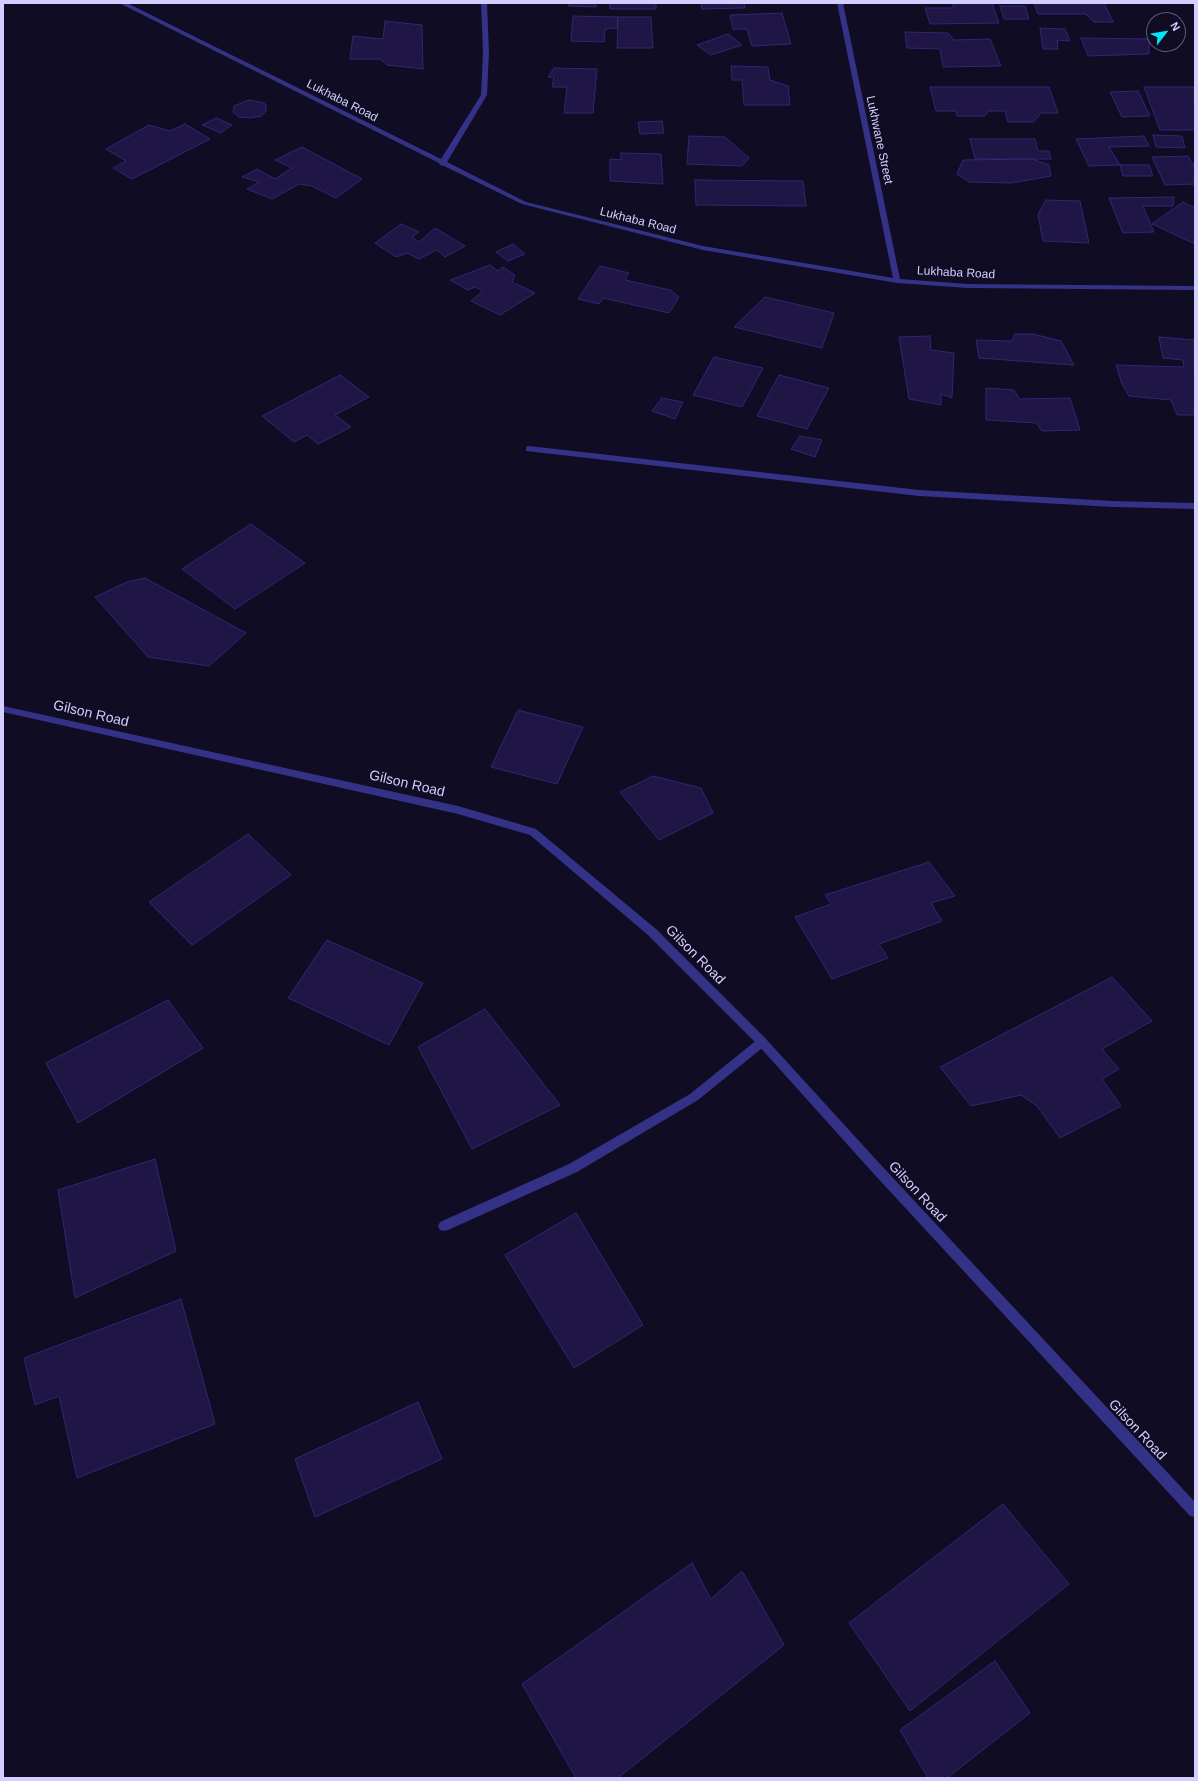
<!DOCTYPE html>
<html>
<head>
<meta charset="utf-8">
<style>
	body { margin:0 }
	#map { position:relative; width:1198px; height:1781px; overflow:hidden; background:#0f0c23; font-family:Arial,sans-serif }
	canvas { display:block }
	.frame { position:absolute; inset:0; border:4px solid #d2ceff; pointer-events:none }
	.north { position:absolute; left:1146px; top:12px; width:40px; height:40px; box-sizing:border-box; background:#0f0c23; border:1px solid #5d5a7b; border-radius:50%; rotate:59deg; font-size:11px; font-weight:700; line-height:16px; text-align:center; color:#d2ceff }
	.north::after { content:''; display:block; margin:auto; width:14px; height:18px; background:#00e6f9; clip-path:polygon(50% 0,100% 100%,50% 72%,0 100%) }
</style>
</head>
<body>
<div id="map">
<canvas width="1198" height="1781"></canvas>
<div class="frame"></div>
<div class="north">N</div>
</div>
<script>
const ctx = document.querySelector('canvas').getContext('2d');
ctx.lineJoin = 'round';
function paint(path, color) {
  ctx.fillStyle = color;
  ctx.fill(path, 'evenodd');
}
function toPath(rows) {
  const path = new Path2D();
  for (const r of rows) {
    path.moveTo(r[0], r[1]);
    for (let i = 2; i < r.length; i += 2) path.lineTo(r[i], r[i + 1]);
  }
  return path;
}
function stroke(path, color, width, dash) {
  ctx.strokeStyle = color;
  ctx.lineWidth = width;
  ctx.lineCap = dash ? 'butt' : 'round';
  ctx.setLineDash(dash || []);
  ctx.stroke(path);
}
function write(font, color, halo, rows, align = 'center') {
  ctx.font = font + ' Arial,sans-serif';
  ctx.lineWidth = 4;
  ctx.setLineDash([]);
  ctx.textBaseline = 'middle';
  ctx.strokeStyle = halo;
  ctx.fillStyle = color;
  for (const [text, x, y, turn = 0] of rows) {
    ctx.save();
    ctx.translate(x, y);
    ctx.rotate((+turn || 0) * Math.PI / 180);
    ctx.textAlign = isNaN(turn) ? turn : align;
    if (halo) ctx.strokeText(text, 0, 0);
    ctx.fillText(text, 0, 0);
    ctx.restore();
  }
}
const building = toPath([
	[569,3,596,3,596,7,568,6,569,3],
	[610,3,656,3,656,9,610,9,610,3],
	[701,3,744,3,745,8,702,9,701,3],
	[952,3,992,3,999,23,930,24,925,8,954,8,952,3],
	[1034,3,1104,3,1113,22,1094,22,1086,14,1038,14,1034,3],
	[1000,6,1025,6,1029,19,1004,19,1000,6],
	[782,13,791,44,752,46,747,29,733,29,730,15,782,13],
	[573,16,618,17,617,28,605,29,604,42,571,41,573,16],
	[618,17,651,17,653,48,617,48,618,17],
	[385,21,422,25,423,69,387,65,380,59,350,59,353,36,383,39,385,21],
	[1040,28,1065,29,1070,41,1057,40,1058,49,1043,49,1040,28],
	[905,32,948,33,954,40,990,39,1001,66,943,67,940,49,907,48,905,32],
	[728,34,742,45,711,55,697,45,728,34],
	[1081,38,1149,39,1149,54,1088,56,1081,38],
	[731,66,768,67,770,80,788,86,790,105,744,105,742,80,732,80,731,66],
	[554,68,597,69,593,113,564,113,567,87,552,87,554,77,548,77,554,68],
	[930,87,1049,87,1058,113,1041,113,1034,122,1008,122,1005,111,988,111,985,116,957,116,956,111,936,111,930,87],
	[1144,87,1194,87,1195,130,1160,130,1144,87],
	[1138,91,1150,116,1122,117,1110,92,1138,91],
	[249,100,264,103,266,105,266,111,261,116,250,118,239,117,233,112,234,106,249,100],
	[216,118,232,125,221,133,202,125,216,118],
	[662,121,664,133,640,134,638,122,662,121],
	[185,124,210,139,132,179,113,168,126,161,106,149,149,125,170,131,185,124],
	[1153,135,1182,136,1185,148,1156,147,1153,135],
	[689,136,725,137,749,158,742,166,687,164,689,136],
	[1144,136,1149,146,1109,147,1120,165,1089,166,1076,139,1144,136],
	[970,139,1035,139,1038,151,1049,151,1051,159,975,159,970,139],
	[302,147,362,179,336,198,312,186,299,184,272,199,247,189,259,182,242,177,257,169,275,179,292,168,275,160,302,147],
	[621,153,661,154,663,184,610,181,610,159,621,160,621,153],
	[1188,156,1195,168,1195,184,1165,185,1152,157,1188,156],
	[1032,159,1049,165,1051,176,1011,183,969,182,957,174,963,160,1032,159],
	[1120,165,1149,165,1153,176,1123,176,1120,165],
	[695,180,803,181,806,206,696,205,695,180],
	[1174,197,1173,206,1143,206,1154,232,1123,233,1109,198,1174,197],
	[1046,200,1080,201,1089,243,1043,241,1038,214,1046,200],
	[1183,202,1195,208,1195,244,1152,224,1183,202],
	[401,224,419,232,412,237,419,242,435,228,465,246,445,257,437,250,419,259,407,253,396,257,375,243,401,224],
	[513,244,525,254,508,261,496,252,513,244],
	[490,265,498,271,503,267,515,275,512,282,535,293,500,315,471,301,483,291,475,287,468,290,450,280,490,265],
	[600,266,629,273,625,280,670,290,679,297,669,313,603,298,599,304,578,299,600,266],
	[765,297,834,313,822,348,734,327,765,297],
	[1015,334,1033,334,1061,341,1074,365,979,358,976,340,1012,341,1015,334],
	[930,336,931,350,954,353,952,398,941,394,941,405,909,399,899,337,930,336],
	[1159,337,1194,340,1195,415,1177,415,1171,400,1129,396,1122,384,1116,365,1184,367,1183,360,1163,358,1159,337],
	[714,357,763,368,742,407,693,395,714,357],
	[340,375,369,397,335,415,351,427,318,444,307,435,294,442,262,416,340,375],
	[779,375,829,388,807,429,757,416,779,375],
	[986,388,1014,390,1019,399,1070,398,1080,430,1042,431,1036,423,986,420,986,388],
	[662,398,683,402,675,419,652,411,662,398],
	[800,436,822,440,815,457,791,449,800,436],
	[251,524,305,563,235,609,182,569,251,524],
	[145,578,246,633,209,666,148,657,95,597,127,582,145,578],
	[518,710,583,727,557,784,491,767,518,710],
	[653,776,701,788,713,813,659,840,620,792,653,776],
	[248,834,291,875,192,945,149,902,248,834],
	[929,862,955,896,931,903,942,921,879,944,888,958,832,979,795,917,831,904,825,895,929,862],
	[327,940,423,983,389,1045,288,998,327,940],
	[1112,977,1152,1021,1102,1049,1119,1069,1102,1079,1121,1106,1060,1138,1037,1106,1021,1095,971,1106,940,1067,1112,977],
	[168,1000,203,1048,78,1123,46,1063,168,1000],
	[485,1009,560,1105,472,1149,418,1047,485,1009],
	[155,1159,176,1251,75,1298,58,1190,155,1159],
	[576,1213,643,1325,574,1368,505,1255,576,1213],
	[181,1299,215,1424,77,1478,59,1396,35,1405,24,1358,181,1299],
	[418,1402,442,1459,315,1517,295,1459,418,1402],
	[1003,1504,1069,1584,910,1711,849,1623,1003,1504],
	[692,1563,711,1599,742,1571,784,1645,618,1778,576,1778,522,1684,692,1563],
	[995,1661,1030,1713,947,1778,928,1778,900,1730,995,1661]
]);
paint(building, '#1f1646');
stroke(building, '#332674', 1);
paint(toPath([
	[119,3,127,3,441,159,481,95,483,52,481,3,487,3,489,52,487,95,447,162,526,202,703,246,893,278,837,3,843,3,900,279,968,284,1195,286,1195,290,968,288,897,283,703,250,522,204,444,166,440,165,439,163,119,3],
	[529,446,919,490,1113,501,1195,503,1195,509,1113,507,919,496,526,451,526,447,529,446],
	[762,1037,766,1039,767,1042,766,1045,698,1100,577,1172,448,1230,444,1231,440,1230,438,1226,440,1222,569,1164,690,1094,758,1039,762,1037]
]), '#343286');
paint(toPath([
	[3,706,458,806,536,829,656,929,766,1039,881,1165,1195,1502,1195,1517,1190,1516,873,1173,758,1045,648,935,530,835,458,814,3,712,3,706]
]), '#343286');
write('12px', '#d2ceff', '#0f0c23', [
	["Lukhaba Road",342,101,27],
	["Lukhwane Street",879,140,78],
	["Lukhaba Road",638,221,14],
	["Lukhaba Road",956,273,3]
]);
write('14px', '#d2ceff', '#0f0c23', [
	["Gilson Road",91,714,13],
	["Gilson Road",407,784,13],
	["Gilson Road",695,955,45],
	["Gilson Road",917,1192,47],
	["Gilson Road",1137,1430,47]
]);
</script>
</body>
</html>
